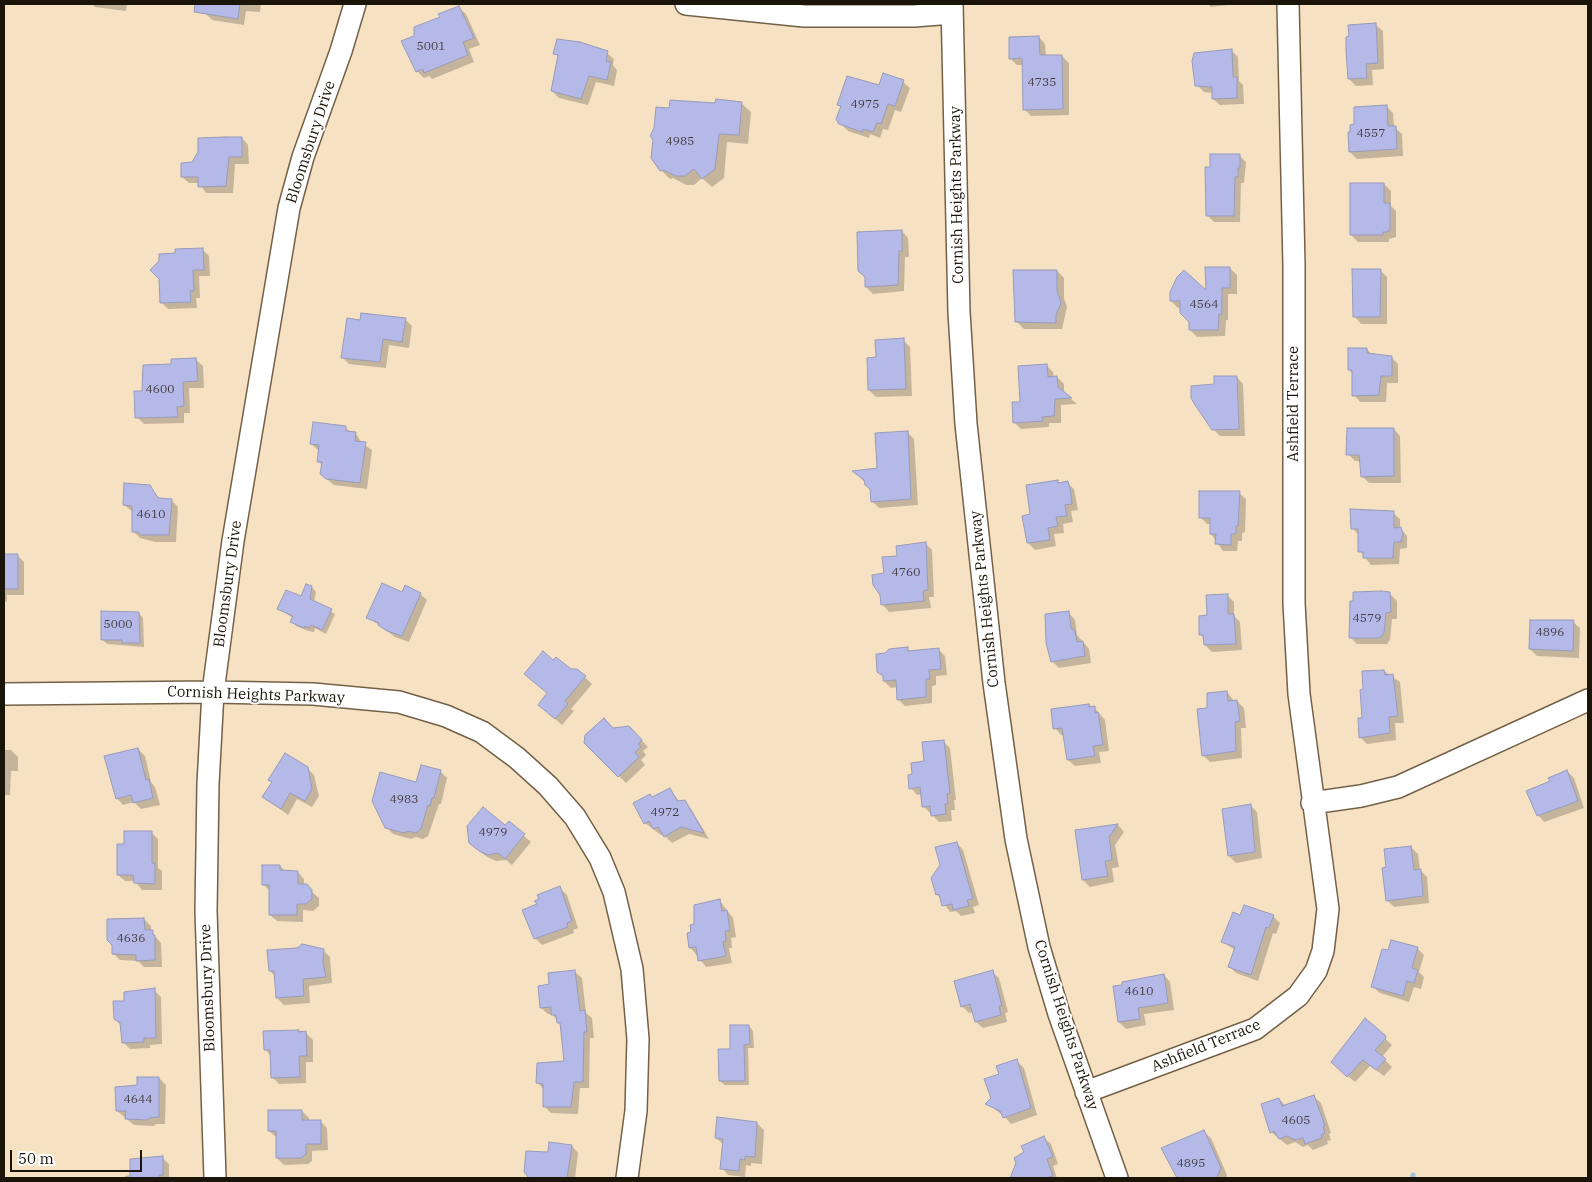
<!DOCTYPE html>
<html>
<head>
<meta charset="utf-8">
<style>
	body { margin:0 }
	#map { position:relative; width:1592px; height:1182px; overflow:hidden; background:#f6e2c3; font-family:"IBM Plex Serif",serif }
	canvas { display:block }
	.frame { position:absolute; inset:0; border:5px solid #1b1409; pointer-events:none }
	.scale { position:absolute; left:10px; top:1150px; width:132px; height:22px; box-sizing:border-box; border:2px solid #1b1409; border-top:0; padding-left:6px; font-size:15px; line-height:18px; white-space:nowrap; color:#1b1409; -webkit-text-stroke:4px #fff; paint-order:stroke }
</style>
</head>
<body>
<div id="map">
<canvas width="1592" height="1182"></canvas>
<div class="frame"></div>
<div class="scale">50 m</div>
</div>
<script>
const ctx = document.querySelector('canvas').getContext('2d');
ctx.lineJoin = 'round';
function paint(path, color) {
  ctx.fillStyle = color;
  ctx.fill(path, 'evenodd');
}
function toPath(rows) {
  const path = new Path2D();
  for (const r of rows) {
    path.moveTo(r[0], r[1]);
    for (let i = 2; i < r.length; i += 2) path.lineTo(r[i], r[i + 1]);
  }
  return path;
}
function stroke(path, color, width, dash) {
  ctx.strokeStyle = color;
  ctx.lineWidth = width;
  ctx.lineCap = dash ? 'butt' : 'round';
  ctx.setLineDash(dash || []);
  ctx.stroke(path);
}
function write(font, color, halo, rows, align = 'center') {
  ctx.font = font + ' "IBM Plex Serif",serif';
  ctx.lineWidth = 4;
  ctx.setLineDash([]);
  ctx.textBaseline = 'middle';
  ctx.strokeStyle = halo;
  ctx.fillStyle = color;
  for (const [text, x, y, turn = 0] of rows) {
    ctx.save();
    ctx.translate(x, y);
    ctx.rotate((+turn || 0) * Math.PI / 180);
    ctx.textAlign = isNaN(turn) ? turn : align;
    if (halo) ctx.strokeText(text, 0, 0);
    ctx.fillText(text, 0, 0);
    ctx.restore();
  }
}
paint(toPath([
	[92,4,127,4,126,11,95,7],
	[207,4,206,4,261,4,260,12,246,11,244,25,212,20,205,13],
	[1194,4,1236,4,1211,7,1208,4],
	[459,8,466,14,480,45,469,49,474,62,432,79,429,76,424,78,417,71,415,37],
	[1376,25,1383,31,1384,69,1372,70,1373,85,1356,86,1349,79],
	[1039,37,1045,44,1046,56,1062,56,1069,63,1069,115,1031,116,1024,109,1024,65,1017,65,1010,58],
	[569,40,604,51,614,59,613,65,617,70,614,86,596,82,588,105,559,98,552,91,559,58,555,53],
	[1231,50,1238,57,1239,81,1243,85,1244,104,1220,105,1213,99,1213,93,1204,92,1197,85],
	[903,82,910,88,901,112,895,110,888,130,883,129,880,138,870,134,869,138,848,131,840,123,842,107,839,104,880,87],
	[741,103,751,112,748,144,727,142,724,178,712,187,702,178,694,185,686,185,673,178,670,179,661,170,671,110],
	[1386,106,1393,113,1394,127,1402,134,1403,156,1357,159,1350,152],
	[242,138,248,145,249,164,235,164,233,193,206,193,199,183,189,183,182,177],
	[1239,155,1246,162,1244,183,1241,183,1240,222,1214,222,1207,215],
	[1384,184,1391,191,1391,206,1396,211,1396,237,1389,239,1389,242,1358,242,1351,235],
	[902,231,908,238,909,257,905,257,904,291,873,294,866,287],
	[202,249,209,256,210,276,199,276,200,298,196,298,197,308,168,309,162,303,161,279],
	[1230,268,1237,275,1237,294,1228,294,1228,320,1226,320,1225,336,1197,337,1190,330,1190,321,1182,307,1178,308,1171,301,1207,293],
	[1380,270,1387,277,1387,324,1361,324,1355,317],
	[1057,271,1064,278,1064,298,1067,307,1062,329,1024,329,1017,322],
	[405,319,412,326,409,348,389,345,386,368,349,364,343,358],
	[903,340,910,347,912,396,876,397,869,390,877,359],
	[1367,349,1372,355,1391,357,1398,364,1398,383,1387,383,1386,402,1360,402,1354,395,1353,374,1349,370],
	[196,360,203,366,204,388,189,388,190,413,184,413,184,423,144,424,137,417,143,392,172,365],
	[1046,365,1053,372,1054,377,1057,377,1064,384,1064,393,1077,404,1061,405,1061,423,1049,423,1049,427,1021,429,1014,422,1021,403],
	[1237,377,1243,384,1245,436,1220,436,1213,429,1216,385],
	[346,428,351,433,356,434,362,443,372,450,367,489,334,485,329,481,322,474,323,466,318,461,319,451,311,444],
	[1394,429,1400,436,1401,483,1369,483,1362,476,1361,461,1355,461,1348,454],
	[907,432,914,439,918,505,879,508,872,501,871,489,855,472,879,469],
	[1057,482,1060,484,1067,483,1074,489,1078,510,1071,511,1073,522,1063,524,1064,533,1054,534,1056,546,1035,550,1028,543],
	[149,486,161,500,171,500,178,507,176,542,155,542,140,538,133,531,133,512,124,505],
	[1239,493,1246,499,1245,532,1242,533,1242,541,1238,541,1237,551,1223,551,1211,534,1211,524,1207,524,1200,517],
	[1393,513,1400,519,1400,528,1407,536,1407,548,1400,549,1399,564,1371,565,1360,551,1359,535,1352,528],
	[925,543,932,550,934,597,929,597,931,608,889,612,883,605,885,574,898,557],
	[4,555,17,555,24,562,24,595,7,595,7,602,4,601],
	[312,587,316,592,314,602,335,614,326,634,315,628,314,632,308,631,296,626,292,621,293,618,279,609,302,598],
	[402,594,420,594,427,600,409,642,395,637,368,617],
	[1390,594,1397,601,1397,619,1392,619,1390,640,1387,644,1357,644,1351,638],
	[1227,595,1234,602,1234,616,1240,622,1242,650,1212,652,1205,645,1204,639,1201,635,1208,616],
	[139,613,143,618,144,647,107,644,103,640],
	[1069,613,1075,620,1077,635,1089,649,1091,663,1059,668,1052,661],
	[1573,622,1580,628,1579,658,1537,656,1530,649],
	[907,648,911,652,938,649,945,656,947,675,936,676,936,685,932,686,932,703,905,706,898,699,897,687,891,688,884,681,884,677],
	[553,662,571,671,577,670,592,684,571,709,574,711,562,725,546,711],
	[1384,671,1400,682,1404,723,1395,723,1396,740,1367,744,1360,737,1363,719],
	[1227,692,1234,701,1237,701,1244,708,1246,728,1241,728,1242,758,1210,762,1203,755,1208,709],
	[1089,705,1094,707,1105,720,1109,751,1099,752,1101,763,1075,766,1068,760,1065,735,1061,735,1055,728],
	[629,727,648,747,643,751,646,755,641,760,645,765,626,783,585,742,613,730],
	[943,741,950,748,956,800,954,800,955,810,951,810,952,821,939,822,923,806,922,794,917,795,911,788,913,775],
	[138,749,145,756,151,782,155,787,160,805,141,809,134,802,123,805,117,798],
	[4,750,11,750,18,757,18,771,11,771,10,795,4,795],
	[307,768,314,775,319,796,312,807,297,799,288,815,264,797,273,783,269,780],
	[440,771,447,778,441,804,439,804,428,836,423,839,416,837,411,839,393,834,386,827,417,783],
	[1567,771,1574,778,1584,808,1544,822,1538,815,1552,781],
	[670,789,679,801,684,802,691,809,709,839,689,834,672,843,663,834,661,835,645,823,652,798],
	[1250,805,1257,812,1262,858,1236,863,1229,856,1223,810],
	[509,823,531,842,512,865,506,860,496,861,487,857,477,849],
	[1118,825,1124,832,1115,845,1119,867,1112,868,1114,882,1090,887,1083,880,1077,831],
	[151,832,158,839,158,868,162,871,162,890,142,890,135,881,125,881,118,875],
	[957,843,963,850,979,905,973,907,975,913,961,916,956,911,950,912,937,894],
	[1411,847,1418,854,1420,870,1427,877,1429,903,1394,907,1387,900,1387,868],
	[280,866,286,872,298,872,304,879,304,885,319,898,319,906,313,911,303,910,303,922,277,921,270,915,270,891,263,884],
	[560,888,567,895,578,928,573,930,574,933,542,945,535,938,539,904],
	[719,900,733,918,736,937,731,938,732,948,729,948,732,963,706,967,690,947,692,933,696,925],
	[1241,916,1273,916,1280,923,1276,934,1273,933,1258,981,1236,973,1229,966,1235,950,1223,942],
	[144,919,151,926,151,932,161,943,162,967,144,967,138,961,120,960,114,954],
	[1417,948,1424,955,1419,972,1424,977,1421,989,1414,987,1409,1002,1380,993,1373,987],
	[323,950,330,957,332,983,309,986,310,1003,284,1005,277,998,275,976,270,971],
	[575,972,582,978,586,1013,592,1018,594,1038,590,1038,589,1088,580,1088,578,1114,551,1113,544,1106,544,1090,538,1083,566,1063,562,1027,552,1014,548,1014,541,1008,551,985],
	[992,972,999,978,1008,1012,1005,1013,1007,1022,983,1028,976,1022,973,1012,969,1013,962,1006],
	[1164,975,1170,982,1174,1010,1144,1014,1146,1025,1126,1029,1119,1022],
	[154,990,161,997,162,1044,150,1045,150,1048,130,1049,123,1042,121,1025,115,1019,126,1002],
	[1365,1020,1392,1045,1382,1057,1392,1067,1384,1076,1370,1066,1355,1082,1339,1069],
	[749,1026,753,1031,754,1048,748,1048,749,1085,725,1085,720,1081,731,1050],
	[298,1031,306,1033,313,1040,313,1062,306,1062,306,1083,279,1084,272,1077,271,1056,265,1049],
	[1017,1061,1024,1068,1037,1115,1011,1124,1003,1115,987,1104,992,1099,1000,1075],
	[159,1078,166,1085,165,1124,156,1124,154,1126,134,1125,117,1111,139,1086],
	[1314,1097,1321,1103,1331,1133,1329,1134,1331,1140,1327,1141,1328,1144,1313,1150,1308,1145,1303,1147,1295,1142,1287,1145,1271,1132,1279,1099,1286,1106],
	[302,1111,309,1118,309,1122,321,1122,327,1128,328,1150,312,1151,312,1161,308,1164,284,1165,277,1158,277,1138,269,1131],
	[757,1123,764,1130,762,1164,751,1163,751,1166,746,1165,745,1177,728,1175,722,1168,724,1145,716,1138],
	[1204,1132,1211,1138,1227,1175,1226,1178,1180,1178,1172,1168,1163,1149],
	[1044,1138,1051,1144,1058,1164,1053,1166,1057,1178,1014,1178,1013,1175],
	[572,1146,578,1153,575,1178,530,1178,526,1172,549,1154],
	[162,1158,169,1164,169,1178,125,1178,125,1176,131,1175]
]), '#0003');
stroke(toPath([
	[1413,1178,1413,1175]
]), '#96c7e5', 5);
const building = toPath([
	[195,4,240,4,238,19,194,12,195,4],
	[459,6,474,38,463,42,468,55,424,73,423,69,416,72,401,41,414,36,414,27,440,17,438,14,459,6],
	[1376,23,1378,63,1366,64,1367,78,1348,79,1346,51,1346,37,1349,36,1348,25,1376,23],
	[1039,36,1040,55,1062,55,1063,109,1023,110,1022,58,1009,59,1009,37,1039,36],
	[557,39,580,42,608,51,606,61,611,62,607,80,589,76,581,99,551,91,558,55,553,54,557,39],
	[1232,49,1233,77,1237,77,1237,98,1212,99,1212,87,1195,86,1192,61,1194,53,1232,49],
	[883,73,904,80,895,106,888,104,881,124,877,123,873,132,863,129,862,132,839,124,836,119,841,106,837,105,847,76,879,85,883,73],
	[716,99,742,102,739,135,719,134,715,169,702,179,694,169,685,176,676,176,663,170,660,171,651,158,653,140,650,136,654,128,656,107,669,108,670,100,715,103,716,99],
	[1387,105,1388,126,1396,126,1397,149,1349,152,1348,132,1350,132,1350,125,1354,124,1354,107,1387,105],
	[225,137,242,137,242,157,229,157,226,186,198,187,198,177,181,177,181,163,192,162,198,152,198,138,225,137],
	[1210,154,1240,154,1240,168,1238,168,1238,177,1235,177,1234,216,1206,216,1205,167,1210,167,1210,154],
	[1350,183,1384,183,1384,203,1390,203,1390,230,1387,232,1383,232,1383,235,1350,235,1350,183],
	[902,230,902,251,899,251,898,285,865,287,865,277,858,271,857,232,902,230],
	[203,248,204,270,193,270,194,291,190,291,191,302,160,303,159,279,150,270,159,261,159,254,175,253,175,249,203,248],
	[1205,267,1230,267,1230,288,1222,288,1222,314,1219,314,1218,330,1189,330,1189,322,1180,313,1180,301,1170,301,1170,292,1177,277,1184,270,1206,290,1205,267],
	[1352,269,1381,269,1380,317,1353,317,1352,269],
	[1013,270,1057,270,1057,290,1061,303,1056,315,1056,323,1015,322,1013,270],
	[361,313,406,318,402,342,383,339,380,362,341,358,347,318,360,320,361,313],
	[904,338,906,389,868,390,867,358,876,357,875,340,904,338],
	[1348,348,1367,348,1367,353,1392,356,1392,376,1381,376,1379,395,1352,396,1352,370,1348,370,1348,348],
	[196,358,198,381,183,382,184,406,177,407,178,417,135,418,134,391,142,391,143,365,171,364,171,359,196,358],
	[1047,364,1048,377,1057,376,1058,387,1072,398,1055,399,1054,416,1042,417,1043,421,1013,423,1012,402,1020,402,1018,366,1047,364],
	[1214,376,1237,376,1239,429,1212,430,1195,405,1191,398,1191,386,1214,384,1214,376],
	[313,422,346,426,346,431,356,432,355,441,366,442,360,483,326,479,320,474,322,462,317,462,319,445,310,444,313,422],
	[1347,428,1394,428,1394,476,1361,477,1359,455,1346,455,1347,428],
	[908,431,911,499,871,502,870,489,865,485,864,480,852,471,877,468,875,433,908,431],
	[1058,480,1058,483,1068,481,1070,488,1072,504,1065,505,1067,516,1056,517,1058,526,1048,528,1050,540,1027,543,1022,516,1030,514,1026,485,1058,480],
	[124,483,150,485,158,498,172,499,169,535,141,535,138,532,132,532,132,506,123,505,124,483],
	[1199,491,1240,491,1238,526,1236,526,1236,534,1231,534,1231,545,1215,544,1216,534,1210,534,1210,518,1199,518,1199,491],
	[1350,509,1394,511,1394,528,1401,527,1403,534,1401,542,1394,542,1393,558,1363,558,1363,552,1358,552,1358,529,1351,529,1350,509],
	[926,542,928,590,923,591,924,601,881,605,880,595,873,585,872,575,884,573,882,557,897,556,896,546,926,542],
	[4,554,18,554,18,589,4,589,4,554],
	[382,583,402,592,405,585,421,593,402,636,387,631,378,625,379,623,366,618,382,583],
	[306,584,312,586,310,599,332,609,322,630,311,625,309,628,305,626,304,628,290,622,293,616,277,609,286,590,301,596,306,584],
	[1381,591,1390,592,1391,612,1386,613,1384,633,1380,638,1349,638,1350,601,1353,601,1353,592,1381,591],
	[1228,594,1228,614,1234,614,1236,644,1204,645,1203,635,1199,635,1199,616,1207,615,1206,595,1228,594],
	[101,611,139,612,140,643,122,643,122,640,101,640,101,611],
	[1069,611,1071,628,1075,631,1077,642,1083,641,1085,656,1051,662,1046,643,1045,614,1069,611],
	[1530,620,1574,620,1573,651,1529,649,1530,620],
	[908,647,908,651,939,648,941,669,929,670,930,679,926,679,926,697,897,700,896,680,883,681,883,676,877,672,876,654,885,653,889,649,908,647],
	[543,651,553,660,556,657,571,669,577,669,586,676,565,701,568,704,555,719,538,705,547,693,524,674,543,651],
	[1384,670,1385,675,1393,674,1398,716,1389,717,1390,733,1359,738,1358,718,1362,718,1360,690,1363,689,1362,671,1384,670],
	[1227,691,1228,701,1237,700,1240,721,1235,722,1236,751,1202,756,1197,709,1207,708,1207,693,1227,691],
	[1089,704,1089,707,1095,706,1095,713,1098,712,1103,745,1093,746,1095,756,1067,760,1062,728,1053,729,1051,709,1089,704],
	[604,718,613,728,629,726,642,740,638,744,641,747,635,752,639,757,618,777,584,743,585,735,604,718],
	[944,740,950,793,947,794,948,804,945,804,946,814,931,816,930,806,922,807,920,787,909,789,908,775,912,774,911,763,924,761,922,742,944,740],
	[138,748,146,780,149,779,153,798,133,803,131,795,116,799,104,756,138,748],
	[285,753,308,767,312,789,305,801,290,793,281,809,262,797,272,782,268,780,285,753],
	[421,765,441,770,434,798,432,798,430,806,428,805,421,829,416,833,409,831,404,833,385,828,372,801,380,772,416,782,421,765],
	[1567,770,1578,801,1537,816,1526,791,1550,781,1548,778,1567,770],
	[670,788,677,801,685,800,704,833,681,827,664,837,658,827,653,829,649,821,644,824,633,803,650,794,652,797,670,788],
	[1251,804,1255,852,1228,856,1222,809,1251,804],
	[483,807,505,825,509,821,525,834,505,859,498,853,488,855,479,851,469,843,467,826,483,807],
	[1118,824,1109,837,1112,860,1105,861,1108,876,1082,880,1075,830,1118,824],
	[124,831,152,831,152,863,155,863,155,884,134,883,133,875,117,875,117,844,124,844,124,831],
	[957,842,973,899,967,900,969,906,953,910,952,904,942,906,939,894,936,895,931,878,940,865,935,847,957,842],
	[1411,846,1414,870,1421,869,1423,896,1386,901,1382,868,1386,867,1384,849,1411,846],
	[262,865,280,865,280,870,298,871,298,884,307,884,312,890,312,899,306,904,297,904,297,915,269,915,269,885,262,885,262,865],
	[560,886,572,921,567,923,568,927,534,939,522,910,537,904,534,901,539,899,537,895,560,886],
	[720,899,722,911,727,910,730,931,725,931,726,941,723,942,726,956,698,961,696,947,689,948,687,933,691,932,690,925,694,924,694,905,720,899],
	[1244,905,1274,915,1269,928,1266,927,1251,975,1228,967,1235,947,1221,942,1233,912,1240,915,1244,905],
	[144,918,145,930,153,930,153,935,155,935,155,960,136,961,136,955,112,954,112,945,107,940,107,919,144,918],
	[1391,940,1418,947,1412,968,1418,970,1414,983,1407,981,1403,996,1371,987,1382,949,1388,950,1391,940],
	[302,944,324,949,323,962,326,977,303,979,304,996,276,998,274,971,269,971,267,950,297,948,302,944],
	[575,970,580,1011,585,1010,587,1032,584,1032,583,1082,574,1082,571,1107,543,1107,543,1084,536,1083,537,1063,564,1061,560,1023,557,1023,556,1015,551,1015,551,1007,540,1008,538,986,549,984,548,973,575,970],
	[993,970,1002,1006,999,1006,1001,1015,975,1022,970,1004,961,1007,954,981,993,970],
	[1164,974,1168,1003,1138,1008,1140,1019,1118,1022,1113,986,1122,985,1122,982,1164,974],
	[155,988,156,1038,144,1038,144,1042,122,1043,120,1023,114,1019,113,1001,124,1001,124,992,155,988],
	[1365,1018,1385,1035,1386,1038,1375,1050,1386,1059,1376,1070,1363,1060,1347,1077,1331,1062,1365,1018],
	[730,1025,749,1025,750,1044,744,1045,745,1081,719,1081,718,1049,730,1049,730,1025],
	[299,1030,298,1032,306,1031,307,1056,299,1056,300,1077,271,1078,270,1050,264,1050,263,1031,299,1030],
	[1017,1059,1031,1108,1003,1118,1000,1111,985,1104,991,1098,984,1079,999,1074,996,1066,1017,1059],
	[137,1077,159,1077,159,1117,149,1118,147,1120,125,1119,126,1111,116,1111,115,1087,137,1085,137,1077],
	[1314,1095,1325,1126,1323,1127,1325,1133,1321,1135,1322,1138,1305,1144,1303,1138,1295,1140,1287,1136,1279,1139,1274,1131,1270,1133,1261,1104,1279,1098,1282,1106,1314,1095],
	[268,1110,302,1110,302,1120,321,1120,321,1144,306,1144,306,1154,301,1158,276,1158,276,1131,268,1131,268,1110],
	[717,1117,757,1122,755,1157,745,1156,745,1160,740,1159,739,1171,720,1169,723,1139,715,1138,717,1117],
	[1204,1130,1221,1168,1217,1178,1177,1178,1161,1148,1204,1130],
	[1044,1136,1053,1157,1047,1159,1053,1176,1045,1178,1010,1178,1016,1163,1014,1158,1024,1152,1021,1146,1044,1136],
	[549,1142,572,1145,567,1178,529,1178,524,1172,526,1151,548,1152,549,1142],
	[163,1156,163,1175,159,1175,159,1178,130,1178,130,1159,163,1156]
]);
paint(building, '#b5b9e8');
stroke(building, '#979ab9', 1);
const minor = toPath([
	[686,4,804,16,914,16,952,13],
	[952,4,959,312,966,424,994,683,1016,839,1039,947,1059,1014,1117,1178],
	[4,694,213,692,313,694,399,702,446,716,482,732,517,758,548,786,575,817,600,858,614,892,632,969,638,1039,636,1111,627,1178],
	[1312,803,1361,796,1398,787,1588,700],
	[1086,1092,1255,1029,1298,996,1316,971,1323,951,1328,909,1299,694,1294,603,1294,265,1288,4],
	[215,1178,206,911,208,784,213,692,233,541,289,208,303,157,341,51,355,4]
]);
stroke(minor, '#736147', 24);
stroke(minor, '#fff', 21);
write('12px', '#423d41', null, [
	["5001",431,47],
	["4735",1042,83],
	["4975",865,105],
	["4557",1371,134],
	["4985",680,142],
	["4564",1204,305],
	["4600",160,390],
	["4610",151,515],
	["4760",906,573],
	["4579",1367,619],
	["5000",118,625],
	["4896",1550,633],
	["4983",404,800],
	["4972",665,813],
	["4979",493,833],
	["4636",131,939],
	["4610",1139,992],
	["4644",138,1100],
	["4605",1296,1121],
	["4895",1191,1164]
]);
write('15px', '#1b1409', '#fff', [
	["Bloomsbury Drive",311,142,-72],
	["Cornish Heights Parkway",957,195,-91],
	["Ashfield Terrace",1294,404,-90],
	["Bloomsbury Drive",228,584,-82],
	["Cornish Heights Parkway",985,599,-96],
	["Cornish Heights Parkway",256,695,2],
	["Bloomsbury Drive",208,988,-92],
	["Cornish Heights Parkway",1066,1025,72],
	["Ashfield Terrace",1206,1046,-22]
]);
</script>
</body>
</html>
